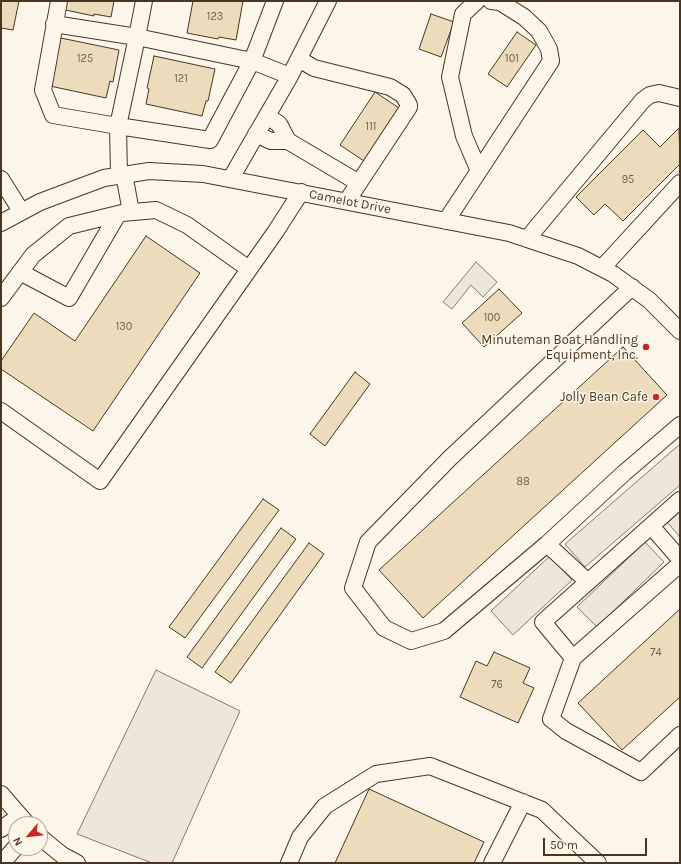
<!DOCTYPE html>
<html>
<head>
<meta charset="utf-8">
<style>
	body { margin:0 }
	#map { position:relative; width:681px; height:864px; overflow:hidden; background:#fbf6e9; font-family:Karla,sans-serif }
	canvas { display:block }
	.frame { position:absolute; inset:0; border:2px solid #4a3520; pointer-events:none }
	.north { position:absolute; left:8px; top:816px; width:40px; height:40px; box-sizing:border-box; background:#fbf6e9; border:1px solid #b4a999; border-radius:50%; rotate:242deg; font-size:11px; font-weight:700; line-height:16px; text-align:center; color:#4a3520 }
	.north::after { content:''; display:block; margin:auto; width:14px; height:18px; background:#c62828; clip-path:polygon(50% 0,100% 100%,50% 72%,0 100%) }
	.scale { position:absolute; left:543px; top:838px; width:104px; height:18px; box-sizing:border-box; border:2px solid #4a3520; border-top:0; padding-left:5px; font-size:12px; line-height:14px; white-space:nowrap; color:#4a3520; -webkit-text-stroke:3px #fbf6e9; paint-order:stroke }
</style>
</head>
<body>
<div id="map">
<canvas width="681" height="864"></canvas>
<div class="frame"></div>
<div class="north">N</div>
<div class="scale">50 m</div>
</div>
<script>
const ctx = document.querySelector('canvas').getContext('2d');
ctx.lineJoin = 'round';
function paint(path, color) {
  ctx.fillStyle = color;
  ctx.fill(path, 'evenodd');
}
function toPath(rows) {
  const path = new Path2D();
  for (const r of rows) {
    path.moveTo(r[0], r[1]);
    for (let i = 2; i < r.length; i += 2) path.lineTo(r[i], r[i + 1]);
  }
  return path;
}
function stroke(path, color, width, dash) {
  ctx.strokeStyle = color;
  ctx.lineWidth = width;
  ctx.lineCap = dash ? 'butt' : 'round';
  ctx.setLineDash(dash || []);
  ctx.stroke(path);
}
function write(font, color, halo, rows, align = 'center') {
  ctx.font = font + ' Karla,sans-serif';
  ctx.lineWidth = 3;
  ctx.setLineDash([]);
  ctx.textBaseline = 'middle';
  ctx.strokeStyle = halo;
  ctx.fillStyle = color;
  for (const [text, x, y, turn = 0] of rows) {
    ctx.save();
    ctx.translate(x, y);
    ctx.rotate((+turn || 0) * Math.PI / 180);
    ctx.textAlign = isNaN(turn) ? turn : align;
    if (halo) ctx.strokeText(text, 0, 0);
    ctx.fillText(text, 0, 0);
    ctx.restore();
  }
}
const parking = toPath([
	[476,262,497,282,483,297,471,285,452,309,443,302,476,262],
	[680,444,680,485,585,567,565,544,680,444],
	[680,510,680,537,667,522,680,510],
	[645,542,664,562,597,627,577,607,645,542],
	[550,556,572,580,513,635,491,611,550,556],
	[156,670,240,711,172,863,152,863,77,834,156,670]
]);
paint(parking, '#ede7d9');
stroke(parking, '#887966', 1);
const building = toPath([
	[1,1,19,1,13,30,1,28,1,1],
	[63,1,114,1,111,17,94,14,94,16,61,9,63,1],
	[193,1,243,1,236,40,219,37,218,39,187,33,193,1],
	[431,14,454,22,441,57,419,49,431,14],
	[517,32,536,45,507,87,488,74,517,32],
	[56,37,119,50,113,82,110,81,106,98,50,86,56,37],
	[154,56,215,69,208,101,206,101,202,116,146,104,149,89,147,88,154,56],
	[375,92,402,110,367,163,340,145,375,92],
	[679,128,680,164,623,221,605,204,594,215,576,197,643,130,660,147,679,128],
	[146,236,200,273,93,431,1,369,1,361,34,313,75,341,146,236],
	[499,289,522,313,484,347,462,323,499,289],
	[623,347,667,395,423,618,379,570,623,347],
	[355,372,370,384,325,446,310,434,355,372],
	[263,499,279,510,185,638,169,627,263,499],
	[281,528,296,539,202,668,187,657,281,528],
	[309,543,324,554,231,683,215,672,309,543],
	[680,609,680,697,622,750,578,703,680,609],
	[494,652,530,668,523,683,534,688,518,723,460,697,476,661,487,666,494,652],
	[369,789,484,842,474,863,335,863,369,789]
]);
paint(building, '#ecdcbc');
stroke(building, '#4a3520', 1);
const minor = toPath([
	[59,1,43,90,53,115,118,126,119,175],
	[275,1,252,61,290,76],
	[477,1,463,14,450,77,464,136,479,171],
	[54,24,137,37,252,61,210,140,118,126,137,37,144,1],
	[299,59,314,68,390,87,403,95,409,105,409,107,347,201],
	[267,116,279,124,288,141],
	[256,134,271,141,288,141,359,183],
	[124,174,131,212],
	[231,178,290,76,328,1],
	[1,179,21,211],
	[446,221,551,61,549,49,539,31,524,17,500,2,491,1],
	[1,223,40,202,104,178,149,171,203,174,509,233,578,256,613,274,649,300,680,331],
	[527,239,643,100,650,95,659,93,680,98],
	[602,268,680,183],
	[20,272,69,298,118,214],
	[1,298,33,255,69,226,122,213,156,210,187,225,249,269],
	[1,411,100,481,276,231,301,192],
	[680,500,543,622,573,658,680,564],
	[651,526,680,559],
	[547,544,624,473,680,425],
	[588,582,547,544,444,631,411,641,384,628,353,588,368,542,450,458,632,287],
	[573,658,551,719,566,731,641,772,680,735],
	[1,794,27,824],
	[1,829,20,816],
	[40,837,62,855,77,863],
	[2,863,16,847],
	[289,863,300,837,325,806,376,774,430,766,542,810,598,863],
	[492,863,523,802]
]);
stroke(minor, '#4a3520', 18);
stroke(minor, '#fbf6e9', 16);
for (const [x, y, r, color] of [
	[646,347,4,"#c62828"],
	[656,397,4,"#c62828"]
]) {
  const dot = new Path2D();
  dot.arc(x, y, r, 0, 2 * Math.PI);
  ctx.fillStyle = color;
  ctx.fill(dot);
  stroke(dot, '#fbf6e9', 1.5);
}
write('11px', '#725f47', null, [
	["123",215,17],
	["125",85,59],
	["101",512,59],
	["121",181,79],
	["111",371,127],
	["95",628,180],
	["100",492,318],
	["130",124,327],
	["88",523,482],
	["74",656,653],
	["76",497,685]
]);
write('13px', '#4a3520', '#fbf6e9', [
	["Camelot Drive",350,202,11]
]);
write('13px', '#4a3520', '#fbf6e9', [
	["Minuteman Boat Handling",638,340],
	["Equipment, Inc.",638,355],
	["Jolly Bean Cafe",648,397]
], 'right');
</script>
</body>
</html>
